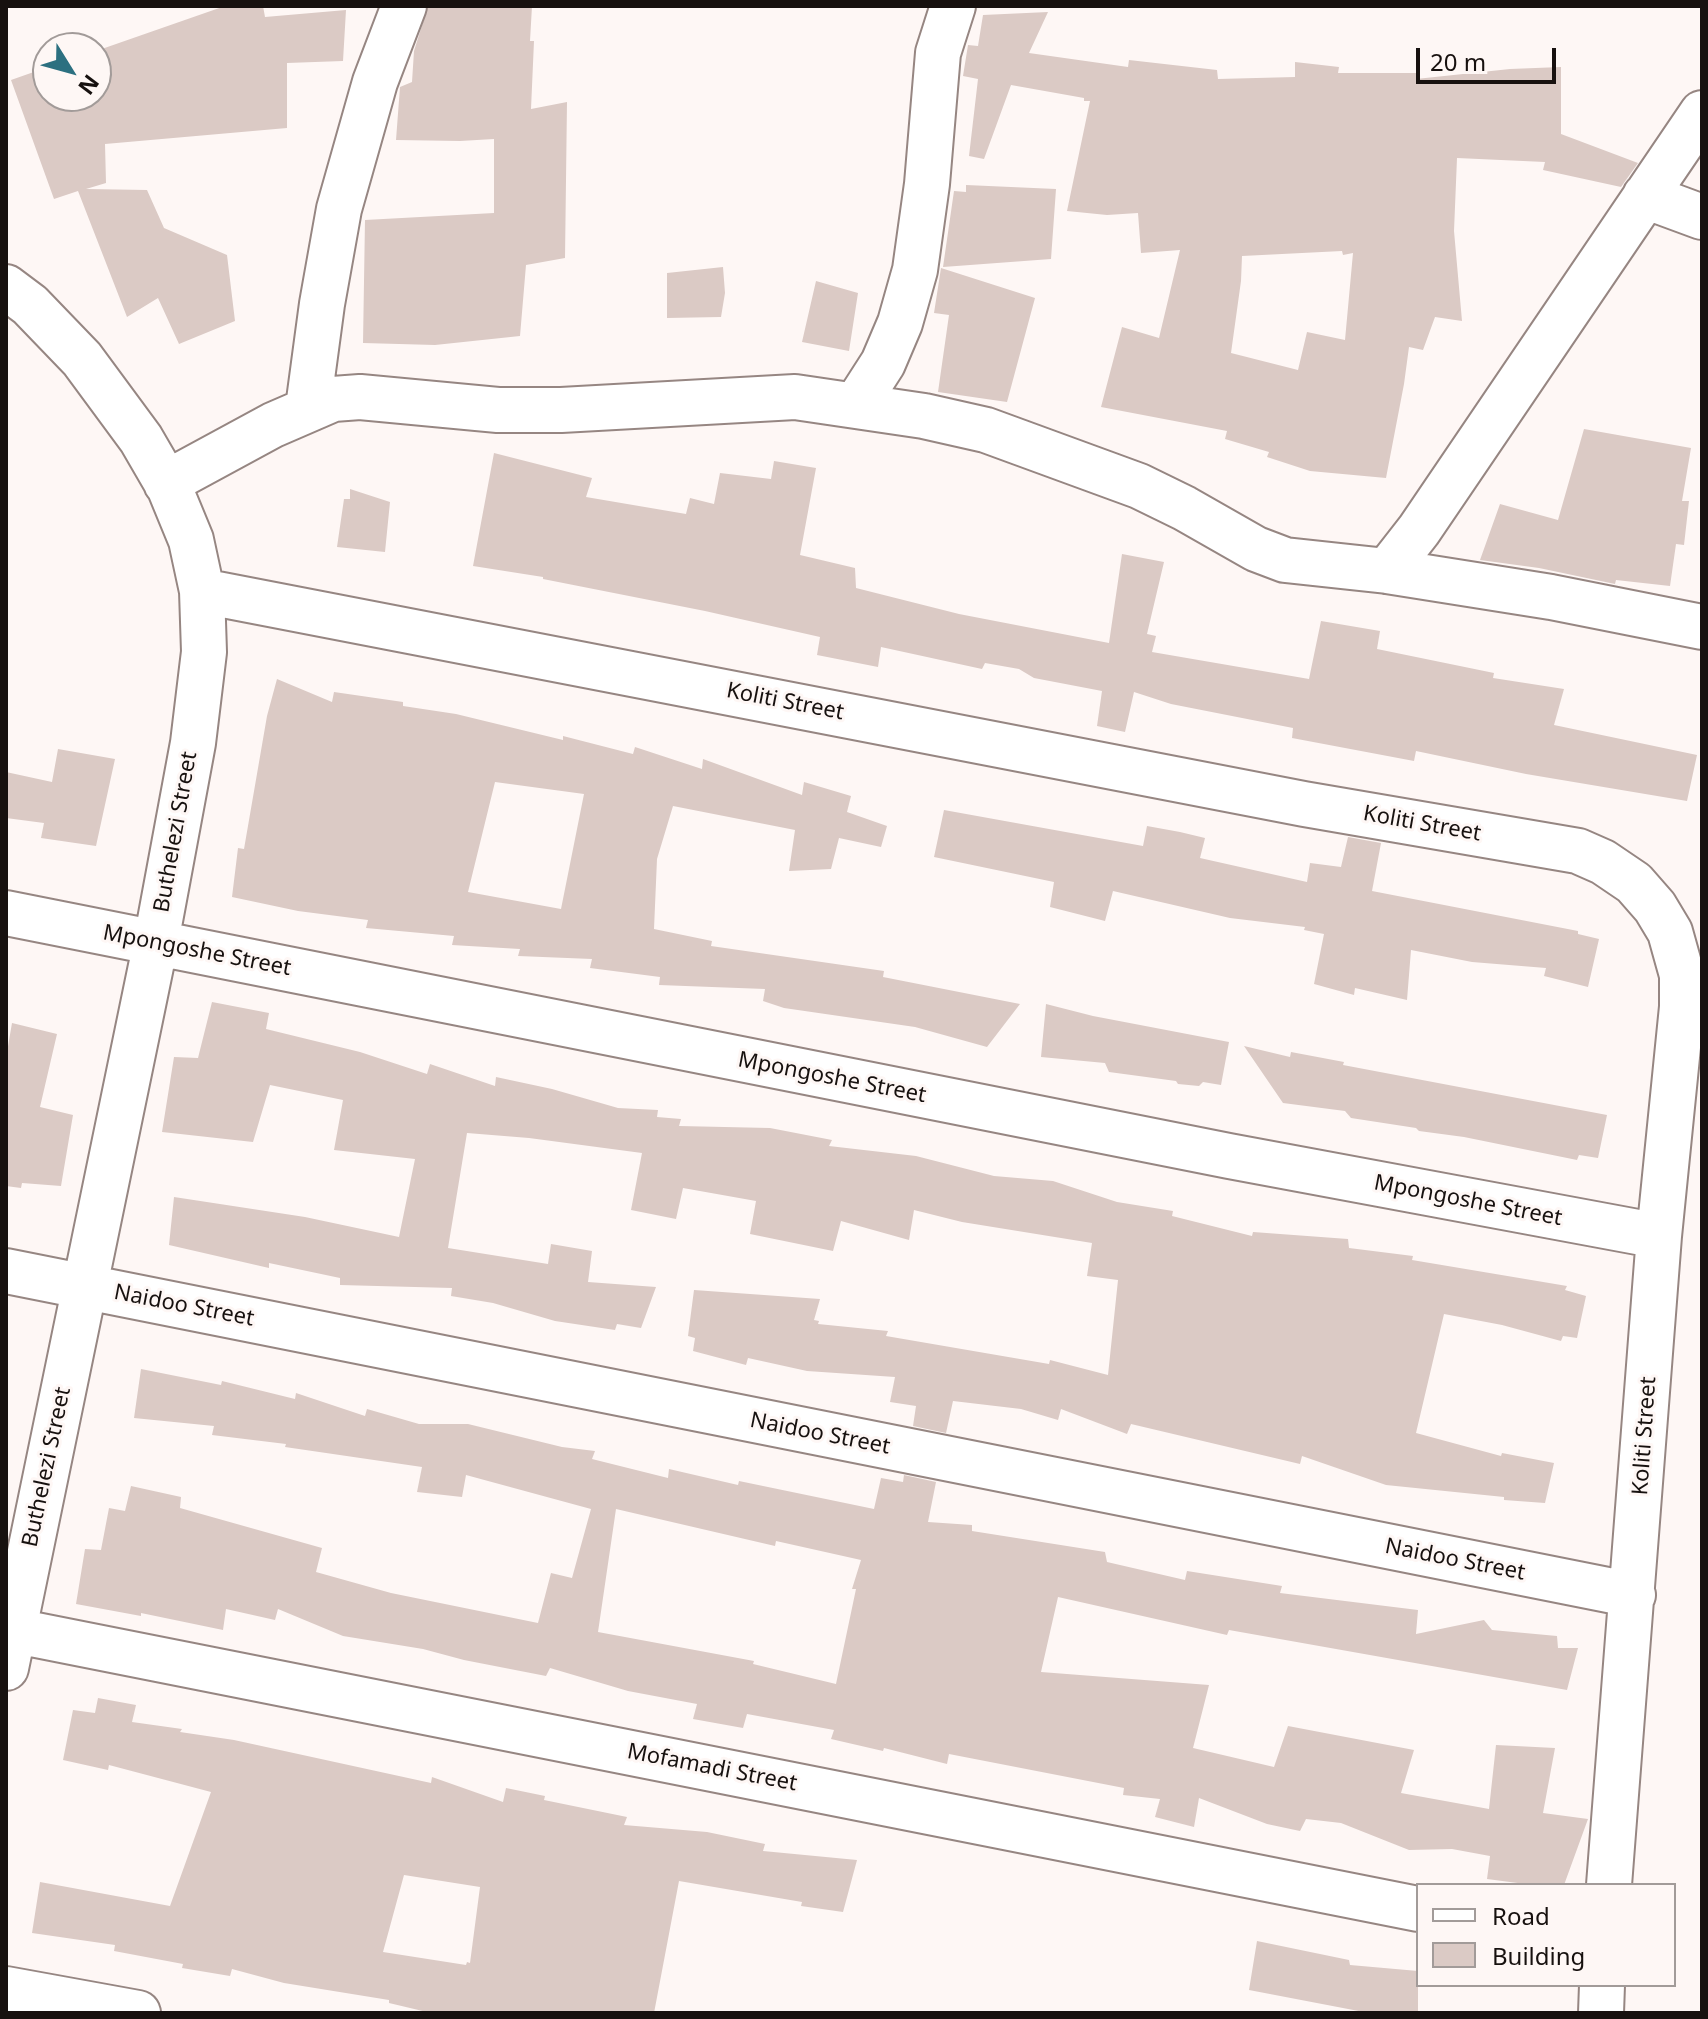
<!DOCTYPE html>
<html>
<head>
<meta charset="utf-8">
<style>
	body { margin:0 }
	#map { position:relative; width:1708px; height:2019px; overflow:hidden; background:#fef7f5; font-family:"Noto Sans",sans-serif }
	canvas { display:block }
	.frame { position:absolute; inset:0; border:8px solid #17110f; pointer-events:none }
	.legend { position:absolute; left:1416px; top:1883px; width:260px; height:104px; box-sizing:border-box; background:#fef7f5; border:2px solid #a29b99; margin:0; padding:10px 14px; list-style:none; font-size:24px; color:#17110f }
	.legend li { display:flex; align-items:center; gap:16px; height:40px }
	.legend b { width:40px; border:2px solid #a29b99 }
	.north { position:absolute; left:32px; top:32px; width:80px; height:80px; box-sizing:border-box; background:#fef7f5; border:2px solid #a29b99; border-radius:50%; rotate:127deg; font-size:22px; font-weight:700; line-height:32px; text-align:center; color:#17110f }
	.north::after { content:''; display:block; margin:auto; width:28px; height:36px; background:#2c7080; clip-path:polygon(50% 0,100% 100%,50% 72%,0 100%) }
	.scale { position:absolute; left:1416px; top:48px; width:140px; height:36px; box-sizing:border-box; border:4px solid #17110f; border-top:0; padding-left:10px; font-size:24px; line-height:28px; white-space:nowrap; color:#17110f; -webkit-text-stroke:6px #fef7f5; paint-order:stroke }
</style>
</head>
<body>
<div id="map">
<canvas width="1708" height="2019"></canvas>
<div class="frame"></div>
<ul class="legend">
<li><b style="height:10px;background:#fff"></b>Road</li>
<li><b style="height:22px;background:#dbcac5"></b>Building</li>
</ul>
<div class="north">N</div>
<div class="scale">20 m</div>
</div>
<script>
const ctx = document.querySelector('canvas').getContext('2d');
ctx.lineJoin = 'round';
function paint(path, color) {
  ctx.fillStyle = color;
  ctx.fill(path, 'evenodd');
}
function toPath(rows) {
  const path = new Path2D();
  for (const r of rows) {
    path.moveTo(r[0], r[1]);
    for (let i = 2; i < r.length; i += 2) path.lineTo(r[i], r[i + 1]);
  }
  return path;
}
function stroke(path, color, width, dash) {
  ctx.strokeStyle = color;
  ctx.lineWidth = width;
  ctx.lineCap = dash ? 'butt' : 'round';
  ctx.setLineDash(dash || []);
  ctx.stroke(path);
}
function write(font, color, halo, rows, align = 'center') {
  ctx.font = font + ' "Noto Sans",sans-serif';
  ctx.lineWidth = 6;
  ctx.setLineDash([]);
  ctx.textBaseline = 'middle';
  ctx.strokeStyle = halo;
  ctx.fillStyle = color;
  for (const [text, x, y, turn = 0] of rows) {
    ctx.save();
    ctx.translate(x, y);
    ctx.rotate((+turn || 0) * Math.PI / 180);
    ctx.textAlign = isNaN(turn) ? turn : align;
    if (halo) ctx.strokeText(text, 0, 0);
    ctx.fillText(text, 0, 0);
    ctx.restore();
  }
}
paint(toPath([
	[225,6,263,6,265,17,346,10,343,61,287,63,287,128,105,144,106,183,86,189,147,190,164,228,227,255,235,321,179,344,158,298,127,317,78,191,54,199,11,80,48,67,48,96,96,96,96,51],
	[428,6,532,6,530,41,534,41,531,109,567,102,565,258,526,265,520,336,435,345,363,343,365,220,494,213,494,139,460,141,396,140,400,87,412,82,414,51],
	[1048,12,1029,53,1128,67,1129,60,1217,70,1218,79,1295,77,1295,62,1339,67,1338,73,1416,73,1416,79,1510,69,1561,67,1561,134,1638,163,1621,187,1543,170,1545,162,1457,158,1454,231,1462,321,1435,317,1423,350,1409,347,1404,384,1386,478,1310,471,1267,457,1269,452,1225,439,1227,431,1101,407,1122,327,1159,338,1180,250,1141,253,1138,213,1107,215,1067,211,1090,101,1084,101,1084,98,1011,85,984,159,969,156,978,79,963,76,968,45,978,46,983,15],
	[1342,251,1343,255,1353,253,1345,340,1307,332,1298,370,1231,353,1241,281,1242,256],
	[966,185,1056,189,1051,259,943,267,954,191,966,192],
	[723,267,725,293,721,317,667,318,667,273],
	[941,268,1035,298,1007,402,938,392,949,315,934,313],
	[816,281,858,293,849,351,802,342],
	[1584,429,1691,448,1682,501,1689,501,1684,545,1676,544,1670,586,1616,580,1615,584,1539,568,1480,560,1500,504,1558,520],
	[494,453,592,478,586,497,686,514,690,498,714,504,720,473,771,479,774,461,816,468,800,555,855,568,856,588,959,614,1109,643,1122,554,1164,562,1147,634,1156,636,1152,652,1309,679,1321,621,1380,631,1377,649,1494,673,1493,678,1564,689,1554,725,1697,755,1687,801,1526,774,1416,751,1414,761,1292,738,1293,728,1171,704,1134,692,1125,732,1097,726,1102,691,1034,678,1019,669,985,663,982,669,881,647,878,667,817,655,820,637,705,611,543,579,543,577,473,566],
	[350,489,390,502,385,552,337,547,344,499,350,499],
	[277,679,332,702,334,692,403,702,403,706,456,714,563,740,563,736,633,754,635,747,702,769,703,759,802,795,804,782,851,796,847,812,887,826,881,847,839,838,831,869,789,871,795,830,673,806,657,859,654,929,712,941,711,946,884,971,883,977,1020,1004,987,1047,915,1027,784,1008,763,1001,765,989,659,985,660,977,590,968,592,959,518,956,520,949,452,945,454,936,366,928,368,920,298,911,232,897,238,848,244,849,267,716],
	[495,782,584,794,561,909,468,892],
	[58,749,115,759,96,846,41,838,44,823,6,818,6,772,52,782],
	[944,810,1143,846,1147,826,1180,832,1205,838,1200,858,1307,882,1310,863,1341,867,1348,837,1381,843,1372,891,1578,931,1578,934,1599,939,1588,987,1544,976,1546,968,1472,962,1411,950,1407,1000,1355,988,1354,995,1314,984,1324,934,1304,930,1305,927,1230,918,1113,891,1105,921,1050,907,1054,882,934,857],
	[212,1002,269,1013,266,1029,360,1052,427,1074,430,1064,495,1086,496,1077,552,1089,618,1108,658,1110,657,1117,681,1119,679,1126,770,1128,832,1140,829,1146,916,1156,994,1176,1053,1181,1117,1202,1173,1211,1172,1216,1252,1236,1253,1232,1348,1239,1349,1248,1413,1256,1412,1260,1567,1286,1565,1290,1586,1296,1577,1338,1563,1336,1561,1341,1502,1325,1444,1314,1416,1433,1501,1456,1502,1453,1554,1463,1545,1503,1504,1500,1504,1497,1386,1485,1302,1456,1300,1464,1131,1424,1127,1434,1061,1409,1058,1420,1021,1409,953,1401,946,1433,913,1426,916,1406,890,1402,895,1377,807,1371,748,1358,746,1365,693,1351,695,1338,688,1336,694,1290,820,1299,814,1320,819,1321,818,1324,888,1331,886,1336,1049,1364,1050,1360,1108,1375,1118,1280,1087,1276,1092,1243,962,1222,914,1210,909,1240,841,1221,833,1251,750,1234,756,1201,683,1188,676,1219,631,1210,642,1153,529,1138,467,1133,448,1248,548,1264,551,1244,592,1251,588,1282,656,1287,641,1328,617,1324,615,1330,555,1321,493,1303,451,1296,452,1288,340,1285,340,1278,269,1263,269,1268,169,1245,174,1197,305,1217,399,1237,415,1159,334,1150,343,1100,270,1085,253,1142,162,1132,174,1057,198,1058],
	[1046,1004,1093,1016,1229,1042,1221,1085,1203,1082,1199,1086,1178,1084,1176,1081,1109,1072,1105,1063,1041,1057],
	[12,1023,57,1034,40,1107,73,1115,61,1186,22,1183,21,1188,6,1186,6,1058],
	[1244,1046,1290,1057,1291,1052,1344,1062,1343,1065,1607,1115,1598,1158,1579,1155,1577,1160,1464,1137,1419,1131,1416,1128,1351,1118,1345,1111,1283,1103],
	[141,1369,221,1385,222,1381,295,1399,296,1393,365,1416,367,1409,419,1424,468,1424,562,1447,595,1451,592,1459,668,1478,669,1469,738,1485,739,1481,874,1509,881,1478,903,1482,904,1475,936,1482,928,1522,972,1525,972,1531,1105,1552,1107,1562,1185,1580,1187,1571,1282,1586,1280,1593,1418,1610,1416,1634,1484,1620,1492,1630,1557,1636,1558,1648,1578,1648,1567,1690,1229,1630,1227,1635,1058,1597,1041,1672,1209,1685,1193,1748,1274,1767,1288,1726,1414,1750,1401,1793,1489,1809,1496,1745,1555,1748,1543,1813,1588,1819,1564,1885,1533,1885,1487,1879,1490,1856,1452,1849,1409,1850,1341,1823,1306,1819,1300,1831,1267,1824,1199,1798,1194,1827,1155,1817,1160,1799,1123,1795,1124,1788,949,1754,947,1764,884,1748,883,1751,831,1739,834,1730,747,1714,743,1728,693,1719,697,1704,628,1691,550,1668,546,1676,464,1660,423,1649,343,1636,278,1609,275,1620,226,1609,223,1630,141,1613,141,1616,76,1604,85,1549,101,1550,109,1508,125,1511,131,1486,181,1497,180,1508,322,1548,316,1572,391,1593,538,1623,551,1573,572,1578,591,1509,466,1475,462,1497,417,1492,422,1467,285,1447,286,1444,212,1435,214,1426,134,1418],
	[616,1509,775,1546,776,1541,861,1560,852,1589,856,1589,836,1684,753,1664,754,1661,598,1632],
	[98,1698,136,1705,132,1722,182,1729,180,1732,234,1740,431,1783,432,1777,503,1802,506,1788,545,1796,544,1800,627,1817,624,1825,707,1832,765,1844,763,1851,857,1860,843,1912,801,1906,802,1902,679,1881,654,2013,431,2013,389,2003,389,2000,284,1983,232,1969,230,1976,182,1968,183,1964,114,1951,115,1945,32,1933,40,1882,170,1906,211,1792,109,1765,108,1770,63,1760,73,1710,95,1713],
	[404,1875,480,1887,470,1963,467,1962,466,1965,383,1952],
	[1257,1941,1349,1960,1350,1965,1418,1971,1418,2013,1369,2013,1249,1990]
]), '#dbcac5');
const minor = toPath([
	[1645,196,1702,217],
	[6,287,30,305,82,359,141,439,170,489,191,540,202,591,204,652,193,743,156,942,6,1668],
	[856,405,883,363,900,323,915,270,927,184,938,53,953,6],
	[308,408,322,304,339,209,375,82,404,6],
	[166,483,273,425,333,399,360,397,498,410,561,410,795,397,924,416,986,430,1139,486,1184,508,1256,549,1285,560,1387,571,1551,597,1702,627],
	[1387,571,1419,530,1702,113],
	[202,591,1304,804,1578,851,1603,862,1634,883,1655,907,1670,932,1682,975,1682,1007,1659,1236,1609,1885],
	[6,913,1229,1156,1659,1236],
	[6,1271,1633,1595],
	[6,1629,1418,1909],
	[6,1989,138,2013],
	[1601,2013,1602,1985]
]);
stroke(minor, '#968682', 48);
stroke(minor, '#fff', 44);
write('22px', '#17110f', '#fef7f5', [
	["Koliti Street",785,702,11],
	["Koliti Street",1422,824,10],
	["Buthelezi Street",176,832,-80],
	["Mpongoshe Street",197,951,11],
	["Mpongoshe Street",832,1078,11],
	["Mpongoshe Street",1468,1201,11],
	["Naidoo Street",184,1306,11],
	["Naidoo Street",820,1434,11],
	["Koliti Street",1645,1436,-86],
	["Buthelezi Street",47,1467,-78],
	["Naidoo Street",1455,1560,11],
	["Mofamadi Street",712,1768,11]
]);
</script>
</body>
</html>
